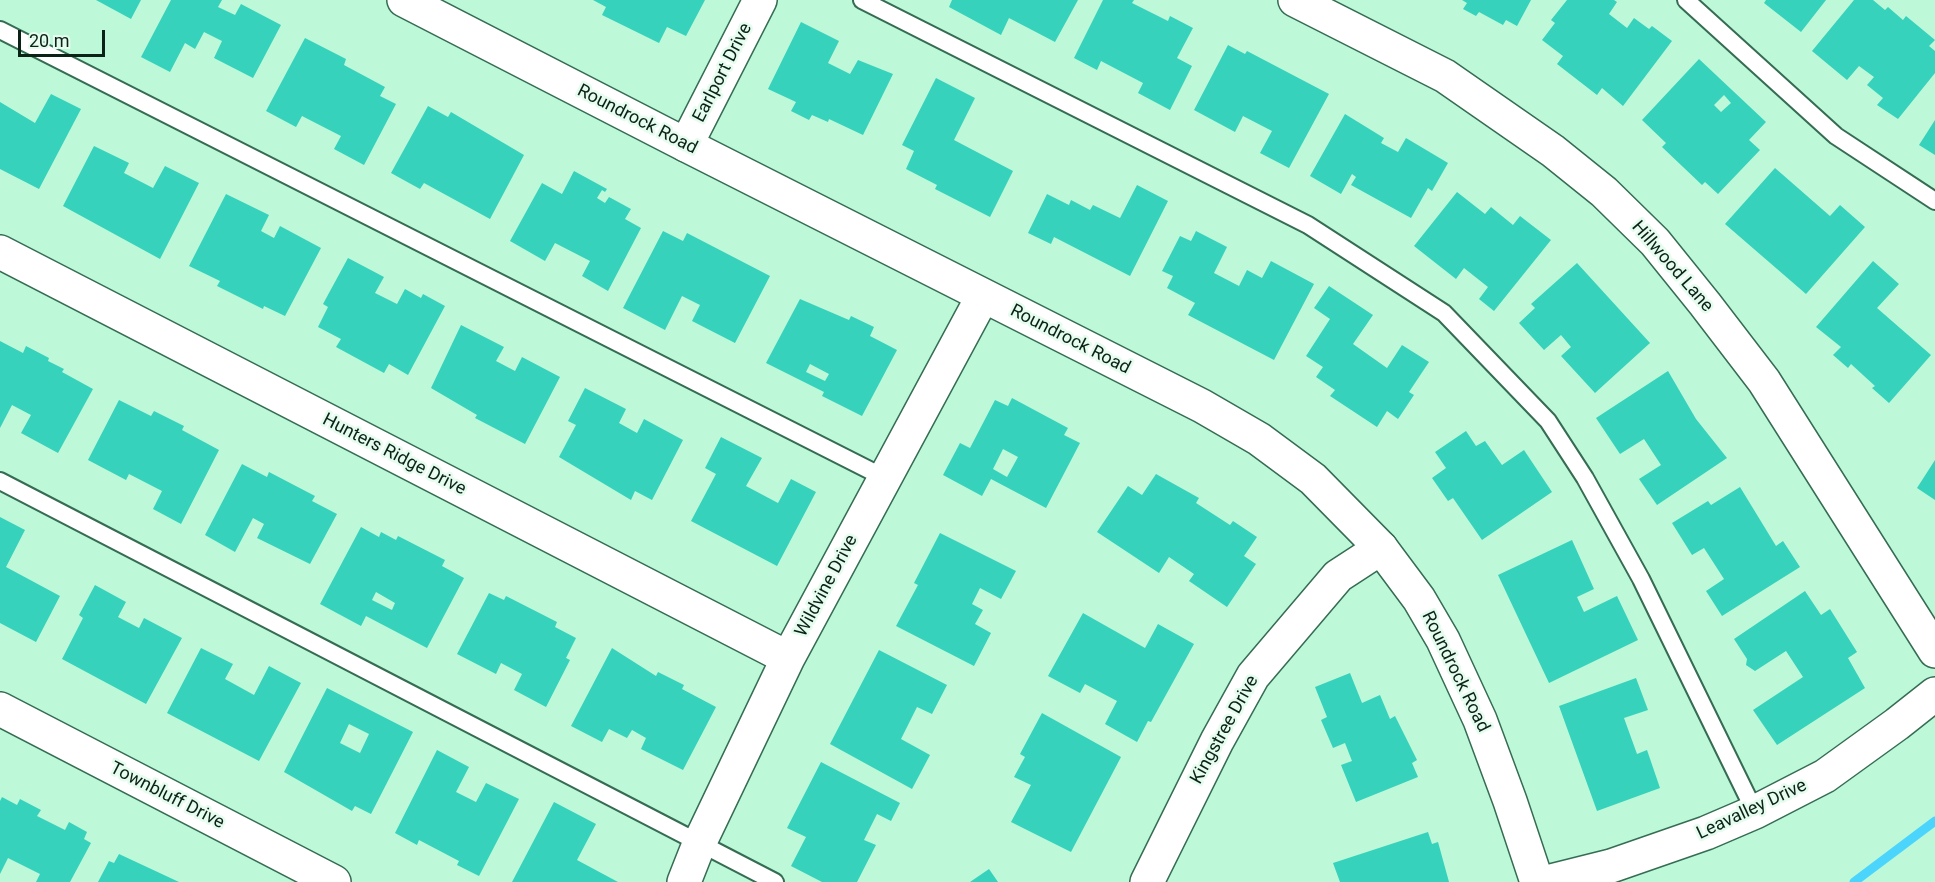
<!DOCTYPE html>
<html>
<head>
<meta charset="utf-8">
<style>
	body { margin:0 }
	#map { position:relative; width:1935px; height:882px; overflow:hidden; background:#bdf8d9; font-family:Roboto,sans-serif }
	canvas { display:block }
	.scale { position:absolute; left:18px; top:30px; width:87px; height:27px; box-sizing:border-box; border:3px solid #0b2217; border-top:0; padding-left:8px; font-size:18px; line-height:21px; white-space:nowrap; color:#0b2217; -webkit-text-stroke:4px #e5fcef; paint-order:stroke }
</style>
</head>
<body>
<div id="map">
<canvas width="1935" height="882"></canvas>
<div class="scale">20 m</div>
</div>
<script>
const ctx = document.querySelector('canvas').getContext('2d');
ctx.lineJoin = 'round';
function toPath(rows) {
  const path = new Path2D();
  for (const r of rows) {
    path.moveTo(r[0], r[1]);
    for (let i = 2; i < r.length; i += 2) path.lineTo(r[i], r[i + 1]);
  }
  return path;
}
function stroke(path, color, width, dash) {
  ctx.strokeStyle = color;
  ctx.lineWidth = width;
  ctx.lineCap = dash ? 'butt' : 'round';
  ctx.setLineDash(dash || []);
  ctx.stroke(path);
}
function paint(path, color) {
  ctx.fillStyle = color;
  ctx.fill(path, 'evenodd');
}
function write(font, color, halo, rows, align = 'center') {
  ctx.font = font + ' Roboto,sans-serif';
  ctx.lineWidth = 5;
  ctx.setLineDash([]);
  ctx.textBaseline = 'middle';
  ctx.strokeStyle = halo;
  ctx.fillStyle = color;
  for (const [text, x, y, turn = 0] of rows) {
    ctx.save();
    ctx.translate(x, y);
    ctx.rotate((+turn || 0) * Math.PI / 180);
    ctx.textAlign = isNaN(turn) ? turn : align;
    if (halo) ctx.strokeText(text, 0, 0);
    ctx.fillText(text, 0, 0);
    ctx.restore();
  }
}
stroke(toPath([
	[1854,882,1935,821]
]), '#4bd5fd', 9);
paint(toPath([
	[96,0,141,0,131,19],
	[171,0,222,0,218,7,235,15,241,4,281,25,253,78,214,58,222,41,204,32,195,49,185,43,170,72,141,57],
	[593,0,705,0,686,36,667,27,659,43,602,15,606,7],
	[952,0,1078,0,1055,42,1009,18,1001,35,949,7],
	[1103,0,1134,0,1132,3,1168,21,1170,16,1193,28,1177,58,1192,66,1170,110,1138,93,1143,83,1101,61,1097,70,1074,58],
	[1462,0,1531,0,1517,26,1506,20,1503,25,1479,12,1476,16,1463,9,1467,3],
	[1567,0,1614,0,1617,2,1609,14,1627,28,1634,18,1649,29,1652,26,1672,41,1623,106,1602,88,1597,95,1557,64,1563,56,1542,40,1555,23,1551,20],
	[1766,0,1826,0,1801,32,1764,3],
	[1854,0,1873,0,1885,10,1888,7,1903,20,1906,16,1935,40,1929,46,1935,51,1935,73,1898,119,1877,105,1883,98,1867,85,1874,77,1859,66,1847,80,1812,51],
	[801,22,839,41,828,63,850,74,858,60,893,74,863,135,829,119,828,122,812,115,809,120,791,111,796,102,768,89],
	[305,38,346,59,344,65,385,87,380,96,396,104,364,165,334,149,341,136,302,116,296,127,266,111],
	[1228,45,1245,54,1247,51,1329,94,1289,168,1260,153,1272,131,1243,116,1235,132,1194,110],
	[1699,59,1766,122,1749,140,1760,150,1718,194,1705,182,1702,185,1662,147,1666,143,1642,120],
	[1724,95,1731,103,1721,112,1714,105],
	[936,78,975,98,954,140,1013,171,990,217,935,189,937,185,906,169,914,151,902,145],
	[51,94,81,109,39,189,0,169,0,102,35,123],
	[428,106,448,117,451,112,524,155,490,219,424,183,420,189,391,173],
	[1345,114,1384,138,1381,143,1398,152,1406,138,1448,163,1432,191,1428,188,1411,218,1351,185,1356,177,1352,174,1341,194,1310,176],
	[1935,120,1935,155,1919,145],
	[94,146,129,163,124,173,153,188,165,166,199,183,160,259,63,206],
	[1775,168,1830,216,1840,205,1865,227,1806,294,1725,224],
	[574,171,607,189,605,192,602,190,597,198,605,203,609,197,631,209,625,219,641,228,608,291,582,276,590,261,555,243,545,261,510,241,542,183,562,194],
	[1137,185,1168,201,1130,276,1054,237,1051,244,1028,233,1047,194,1069,205,1071,200,1090,210,1093,205,1120,218],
	[1457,192,1485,214,1491,207,1513,225,1520,216,1551,240,1494,311,1479,299,1488,287,1464,268,1456,279,1414,246],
	[226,194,269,215,261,231,274,238,280,226,321,248,285,316,264,306,263,309,217,286,220,281,189,266],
	[663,231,683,241,687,233,770,276,735,343,692,321,700,305,682,296,665,330,623,308],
	[1196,231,1227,247,1214,273,1239,286,1247,270,1262,278,1271,261,1314,284,1274,360,1188,315,1195,303,1167,288,1173,276,1162,271,1180,236,1191,241],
	[348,258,384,277,375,293,397,304,405,289,421,298,423,294,445,306,408,375,389,364,384,373,336,347,341,339,318,327,328,307,323,304],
	[1873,261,1899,284,1877,308,1931,355,1889,403,1872,388,1875,386,1851,364,1848,368,1833,355,1841,347,1816,327],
	[1577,263,1650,343,1595,393,1561,356,1571,347,1561,335,1544,350,1519,323,1535,308,1531,304],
	[1329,286,1373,315,1353,344,1387,368,1402,345,1429,362,1409,392,1414,395,1398,419,1387,411,1377,427,1330,396,1335,390,1316,377,1323,367,1306,356,1330,319,1314,308],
	[800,299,849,320,851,316,874,327,870,336,897,350,862,416,822,396,824,392,766,363],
	[810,364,829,374,825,381,806,372],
	[461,325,504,347,496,361,515,371,522,357,560,377,525,444,475,418,477,415,431,388],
	[0,341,23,353,26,346,49,358,48,361,64,369,62,372,93,389,58,453,21,433,31,415,12,405,0,428],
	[1668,371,1696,419,1727,458,1657,505,1639,479,1661,465,1644,439,1620,454,1596,418],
	[585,388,626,409,619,423,637,433,644,419,683,440,652,500,635,491,631,500,559,457,576,425,568,421],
	[1012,398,1068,428,1064,435,1080,443,1046,508,991,479,982,496,943,475,960,443,970,448,995,400,1008,406],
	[1003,449,1018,457,1007,477,993,469],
	[119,400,151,416,154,411,184,426,182,430,219,450,181,524,153,509,162,491,129,474,126,480,88,460],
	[1466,431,1476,446,1485,441,1502,465,1524,450,1552,492,1482,540,1453,498,1448,501,1432,478,1446,468,1435,452],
	[721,437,762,458,746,486,778,503,791,479,816,492,777,566,691,521,716,474,705,468],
	[1935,460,1935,500,1917,488],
	[242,464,267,477,269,472,315,496,312,501,337,514,310,564,257,538,264,524,253,518,235,552,205,535],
	[1156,474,1199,498,1196,503,1230,525,1233,521,1257,537,1244,556,1256,564,1227,607,1189,581,1194,574,1169,557,1159,573,1097,532,1128,486,1142,495],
	[1740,487,1776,546,1783,541,1800,567,1722,616,1706,591,1724,579,1704,548,1692,555,1672,523,1708,501,1711,505],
	[0,517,25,530,6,567,60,596,36,642,0,623],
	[361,527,379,537,381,532,396,540,398,536,445,560,442,566,464,578,427,648,366,616,361,626,320,604],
	[376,592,395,603,392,610,372,600],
	[940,533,1016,571,1001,599,980,588,972,604,983,610,975,624,991,633,974,666,896,626,918,585,914,583],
	[1572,540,1594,589,1577,597,1584,612,1617,596,1638,640,1549,683,1498,575],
	[95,585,126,602,118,617,139,628,144,618,182,638,146,704,62,659,83,618,79,615],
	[1805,591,1821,615,1830,609,1857,652,1848,658,1865,688,1777,745,1753,710,1803,677,1786,651,1755,671,1746,665,1747,659,1734,639],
	[489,593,504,600,506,596,557,622,555,627,576,638,566,658,570,660,546,707,514,690,522,674,501,663,496,674,457,654],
	[1083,613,1145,648,1158,624,1194,644,1151,722,1148,721,1137,742,1105,724,1117,701,1085,684,1080,693,1048,676],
	[201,648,233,664,225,679,254,695,269,666,301,683,259,761,167,713],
	[612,648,656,676,658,672,684,685,682,689,716,707,683,770,641,749,646,738,632,730,627,738,609,729,602,742,571,726],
	[879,650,947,685,932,714,917,707,901,739,930,755,912,789,830,744],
	[1350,673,1362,703,1380,695,1390,719,1395,716,1417,760,1412,763,1418,777,1356,802,1341,765,1352,761,1345,743,1333,748,1321,720,1327,717,1315,687],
	[1636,678,1648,710,1624,718,1637,754,1647,750,1660,788,1597,811,1559,706],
	[327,688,413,732,371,814,355,806,352,811,284,772],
	[349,724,369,734,360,753,340,743],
	[1042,713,1121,757,1071,852,1011,822,1031,785,1014,777,1025,757,1020,754],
	[437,750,469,767,456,792,476,802,486,783,519,799,479,876,457,865,459,861,419,840,417,845,395,833],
	[821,762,900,803,891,821,877,814,864,840,876,845,857,882,822,882,791,866,806,837,787,828],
	[2,797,17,805,20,799,41,810,37,816,65,830,69,822,87,832,84,839,91,843,70,882,36,882,40,874,8,858,0,874,0,801],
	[554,802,596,824,577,860,618,882,512,882],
	[1428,832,1432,844,1438,842,1449,882,1340,882,1333,863],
	[119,854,179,882,98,882,109,861,114,863],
	[989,869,998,882,970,882]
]), '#36d2bc');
const lane = toPath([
	[862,0,1308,225,1444,313,1548,421,1585,478,1641,579,1755,812],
	[1686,0,1836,136,1935,201],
	[0,30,885,478],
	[0,481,775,882]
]);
const street = toPath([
	[1295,0,1445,76,1553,151,1604,192,1655,242,1705,304,1764,381,1935,651],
	[686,145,760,0],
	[0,252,788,658],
	[0,709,334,882],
	[684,882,699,844,788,658,983,296],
	[1147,882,1217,741,1253,676,1338,576,1381,548],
	[1547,882,1611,866,1706,833,1755,812,1825,776,1897,724,1935,694]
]);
const secondary = toPath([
	[404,0,686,145,1202,406,1259,439,1313,479,1381,548,1419,599,1443,640,1480,720,1510,801,1537,882]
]);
stroke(lane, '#356c52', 20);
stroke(street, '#356c52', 36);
stroke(secondary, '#356c52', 36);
stroke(lane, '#fff', 16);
stroke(street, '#fff', 33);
stroke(secondary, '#fff', 33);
write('18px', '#0b2217', '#e5fcef', [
	["Earlport Drive",723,73,-63],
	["Roundrock Road",637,120,27],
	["Hillwood Lane",1672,267,49],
	["Roundrock Road",1070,340,27],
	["Hunters Ridge Drive",394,455,27],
	["Wildvine Drive",827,586,-62],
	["Roundrock Road",1455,672,64],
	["Kingstree Drive",1225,730,-61],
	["Townbluff Drive",167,796,27],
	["Leavalley Drive",1752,810,-25]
]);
</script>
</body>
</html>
